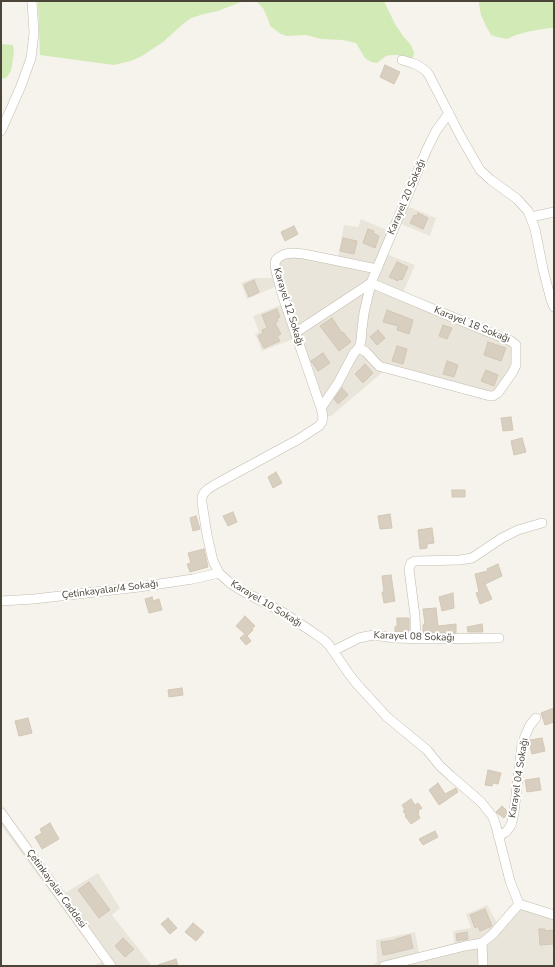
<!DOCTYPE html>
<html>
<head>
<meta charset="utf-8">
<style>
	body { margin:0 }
	#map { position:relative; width:555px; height:967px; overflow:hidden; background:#f6f3ec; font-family:"Nunito Sans",sans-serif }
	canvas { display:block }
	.frame { position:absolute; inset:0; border:2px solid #4b4439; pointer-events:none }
</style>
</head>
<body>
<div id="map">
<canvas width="555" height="967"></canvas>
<div class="frame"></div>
</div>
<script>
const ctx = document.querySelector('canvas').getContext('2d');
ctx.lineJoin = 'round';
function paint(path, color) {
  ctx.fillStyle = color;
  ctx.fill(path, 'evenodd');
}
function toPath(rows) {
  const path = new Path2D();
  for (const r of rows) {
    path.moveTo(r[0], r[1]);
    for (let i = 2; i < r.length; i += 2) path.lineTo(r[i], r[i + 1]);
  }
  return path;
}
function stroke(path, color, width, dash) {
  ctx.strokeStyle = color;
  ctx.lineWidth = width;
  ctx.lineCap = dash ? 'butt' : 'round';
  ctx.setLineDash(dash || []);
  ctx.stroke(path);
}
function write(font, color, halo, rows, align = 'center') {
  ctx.font = font + ' "Nunito Sans",sans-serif';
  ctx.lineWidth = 4;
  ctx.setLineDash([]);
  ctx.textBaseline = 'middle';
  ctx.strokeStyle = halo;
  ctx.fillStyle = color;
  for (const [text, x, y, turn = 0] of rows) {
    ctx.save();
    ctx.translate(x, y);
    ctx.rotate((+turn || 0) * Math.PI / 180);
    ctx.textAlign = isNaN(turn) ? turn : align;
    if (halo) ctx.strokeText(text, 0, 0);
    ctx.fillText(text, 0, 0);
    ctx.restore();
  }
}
paint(toPath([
	[402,204,436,218,430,236,399,223,386,254,415,265,403,293,519,341,521,345,521,355,519,364,501,395,384,371,331,416,319,417,293,339,262,351,255,334,259,332,253,316,281,305,275,287,247,299,241,283,254,278,272,278,270,267,270,263,272,258,275,255,286,249,307,250,338,257,344,225,358,227,361,219,389,231],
	[3,806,65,893,98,873,120,908,112,915,152,966,92,966,102,962,1,825,1,810],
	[487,905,497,923,510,906,554,913,554,966,372,966,377,962,376,940,415,932,419,953,454,943,453,931,471,928,466,914]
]), '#eae5da');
paint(toPath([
	[38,1,246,1,241,2,218,11,204,14,191,18,183,24,163,42,142,56,131,61,114,65,40,55],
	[254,1,384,1,395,24,403,36,411,45,414,53,413,57,410,59,398,55,392,55,386,56,377,63,371,62,365,58,356,43,343,40,321,39,306,35,287,36,281,34,270,26,268,19,263,8,257,2],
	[479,1,554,1,554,28,550,28,531,31,516,35,507,39,497,37,491,35,486,26,481,15,479,4],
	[1,44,13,45,14,53,11,71,6,78,1,79]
]), '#d2eab5');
const building = toPath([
	[385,65,400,72,394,84,380,77,385,65],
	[418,213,428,218,423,229,410,223,414,215,417,216,418,213],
	[294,226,298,234,285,241,281,232,294,226],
	[368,229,374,231,373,233,379,236,375,248,363,243,368,229],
	[343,238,357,241,354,254,340,251,343,238],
	[397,262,408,267,402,280,399,279,398,281,389,277,397,262],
	[254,280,259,292,249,297,244,285,254,280],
	[277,309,280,317,277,318,278,321,275,323,281,334,277,336,280,341,264,348,258,336,263,333,262,330,267,328,262,315,277,309],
	[387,310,413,320,409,334,397,330,398,326,383,322,387,310],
	[332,318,342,333,343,332,351,342,339,351,320,326,332,318],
	[443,325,452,328,447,339,439,336,443,325],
	[378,330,385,338,377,345,370,337,378,330],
	[488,342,506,348,501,361,484,355,488,342],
	[397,346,407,349,403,364,392,361,397,346],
	[323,353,330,363,318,371,311,361,323,353],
	[447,361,458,365,454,377,443,374,447,361],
	[365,364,373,373,363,383,355,374,365,364],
	[486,370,498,375,494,386,481,381,486,370],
	[342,388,348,395,338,404,334,399,342,388],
	[511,417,513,430,503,431,501,418,511,417],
	[522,438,526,452,514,455,511,441,522,438],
	[276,472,282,483,273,488,268,477,276,472],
	[452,490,465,490,465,497,452,497,452,490],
	[233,512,237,522,228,526,223,516,233,512],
	[390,514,392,528,380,529,378,516,390,514],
	[196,516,200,529,193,531,190,518,196,516],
	[432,528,434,543,427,544,427,548,420,549,418,530,432,528],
	[204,549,208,567,190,572,187,564,191,563,188,553,204,549],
	[498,564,502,576,485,584,492,599,480,604,476,593,479,592,475,574,488,571,487,569,498,564],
	[391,575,395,601,384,603,382,592,384,592,382,576,391,575],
	[453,593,454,608,442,611,439,597,453,593],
	[152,597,153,601,159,599,162,610,149,613,145,599,152,597],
	[436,608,438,626,456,624,456,633,423,633,423,625,425,624,423,609,436,608],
	[245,616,255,626,252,628,253,630,247,636,251,641,246,645,240,638,245,634,236,626,245,616],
	[397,618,409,618,409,631,395,632,395,627,397,626,397,618],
	[482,624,483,632,468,632,467,627,482,624],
	[182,688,183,695,169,697,168,690,182,688],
	[554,708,554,722,545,725,541,713,554,708],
	[28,718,32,733,19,736,15,721,28,718],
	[542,738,545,751,532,754,529,742,530,740,542,738],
	[488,770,501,773,498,784,493,783,492,786,485,785,488,770],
	[539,778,541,790,527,792,525,780,539,778],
	[438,783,445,794,456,788,458,792,439,805,429,790,438,783],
	[411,799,415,805,418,803,422,808,418,811,419,813,418,814,420,818,411,824,405,816,406,815,403,811,405,810,402,805,411,799],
	[502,806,508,812,507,814,504,818,496,812,502,806],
	[50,823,59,839,42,849,35,837,42,833,40,829,50,823],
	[435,831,438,837,423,845,419,839,435,831],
	[89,882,110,910,99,918,78,890,89,882],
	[485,909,492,926,480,931,478,926,475,928,470,915,485,909],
	[168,918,177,928,170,934,161,924,168,918],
	[193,923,204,932,196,941,185,932,193,923],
	[539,929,545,929,545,931,553,930,554,944,540,945,539,929],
	[467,932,468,939,457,941,456,934,467,932],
	[410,935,413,948,394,953,383,955,381,942,396,940,396,939,410,935],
	[123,938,134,949,125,957,115,946,123,938],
	[176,959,178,966,158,966,158,965,176,959]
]);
paint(building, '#d8cfc1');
stroke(building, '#d3c7b4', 1);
const minor = toPath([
	[402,60,412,63,419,66,426,71,429,75,461,137,480,170,491,180,517,199,528,211,535,229,543,269,551,300,554,307],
	[1,131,21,86,31,58,34,33,32,1],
	[531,217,554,212],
	[377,269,304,254,293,253,285,254,279,257,276,260,275,264,276,271,283,297,321,408,323,416,322,422,319,426,299,439,216,484,208,489,204,493,202,497,202,503,207,535,213,561,219,573,230,583,239,589,284,613,308,629,324,640,329,645,349,674,356,683,387,717,427,750,440,766,451,776,481,802,493,817,496,826,510,881,519,904],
	[295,333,371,283],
	[359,348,366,352,379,366,382,367,490,396,493,396,498,393,512,373,516,365,516,345,511,341,440,312,371,283],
	[321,408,338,383,348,364,354,353,359,348,361,341,362,329,364,313,371,283,427,149,436,131,449,113],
	[1,601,34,599,139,587,193,579,219,573],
	[416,639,415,616,409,569,411,563,415,561,460,560,472,558,502,538,518,530,542,523],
	[333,651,359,638,368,636,375,635,394,638,427,639,499,638],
	[1,813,111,966],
	[498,836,506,832,510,827,512,822,514,812,522,744,526,734,530,725,536,718],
	[519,904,554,915],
	[482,943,483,966],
	[384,966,465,946,482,943,493,934,519,904]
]);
stroke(minor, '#c2bbae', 10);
stroke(minor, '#fff', 9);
write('10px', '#4b4439', '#fff', [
	["Karayel 20 Sokağı",407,197,-67],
	["Karayel 12 Sokağı",288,307,73],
	["Karayel 18 Sokağı",472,325,22],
	["Çetinkayalar/4 Sokağı",110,590,-7],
	["Karayel 10 Sokağı",266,604,31],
	["Karayel 08 Sokağı",414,637,2],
	["Karayel 04 Sokağı",519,778,-81],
	["Çetinkayalar Caddesi",56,889,54]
]);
</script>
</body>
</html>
